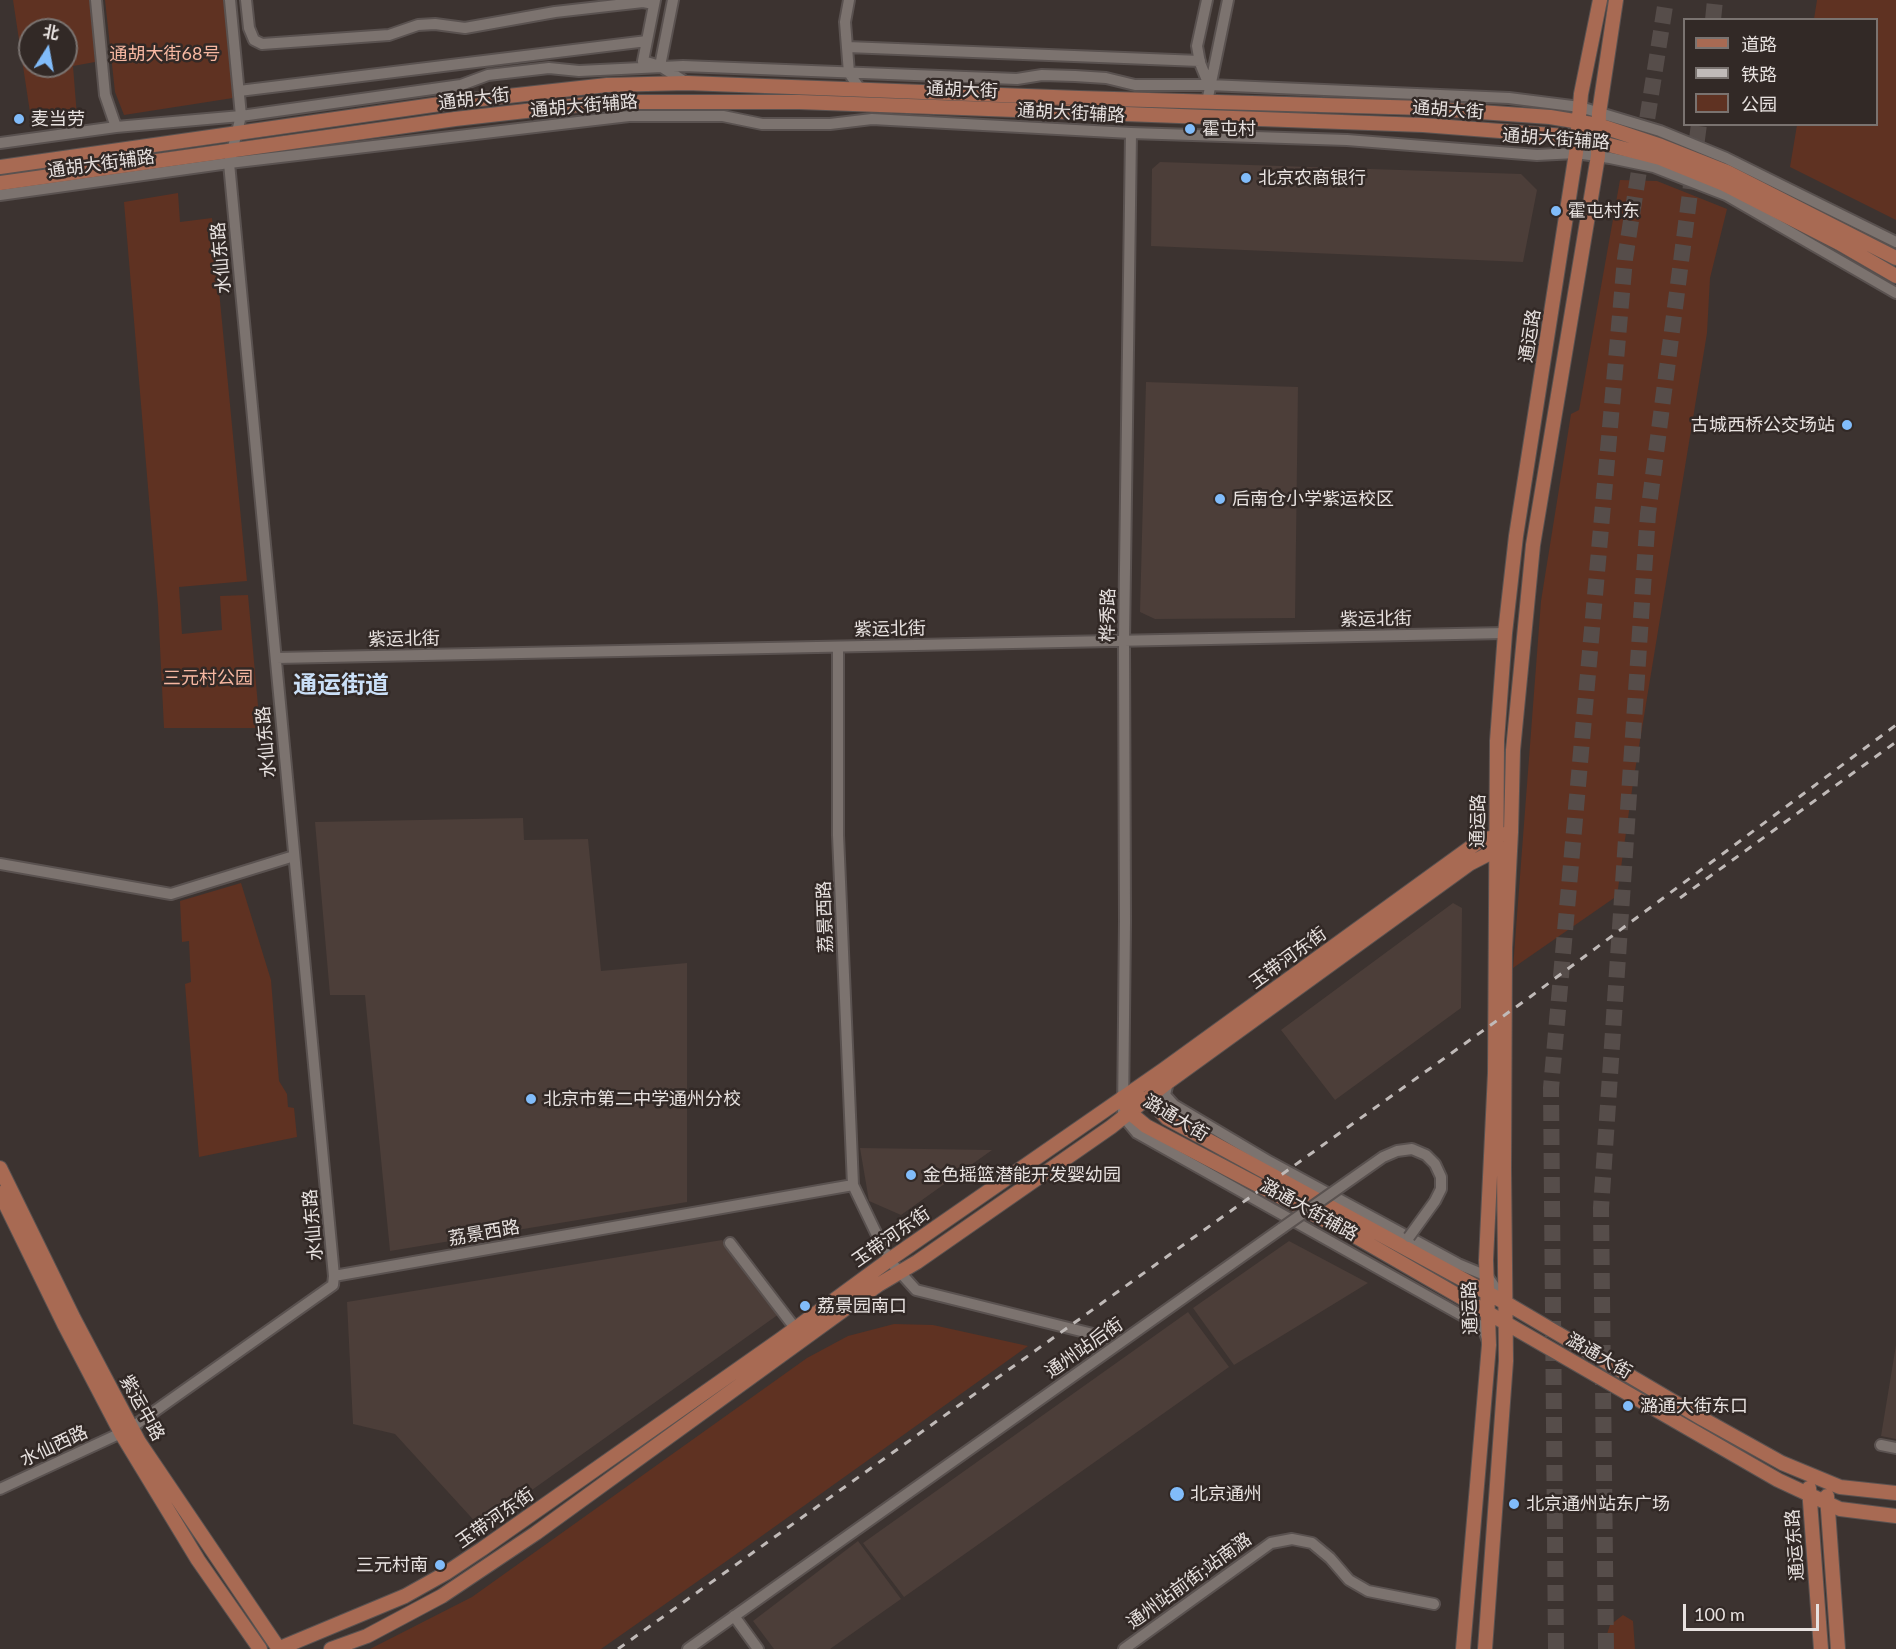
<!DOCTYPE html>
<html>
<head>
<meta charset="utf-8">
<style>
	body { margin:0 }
	#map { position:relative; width:1896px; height:1649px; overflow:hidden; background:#3c3330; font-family:Lato,"Noto Sans SC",sans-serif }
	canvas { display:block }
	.legend { position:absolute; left:1683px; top:18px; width:195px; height:108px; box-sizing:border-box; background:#322926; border:2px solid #7a7370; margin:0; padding:8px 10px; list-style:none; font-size:18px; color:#e7e1df }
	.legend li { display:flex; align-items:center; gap:12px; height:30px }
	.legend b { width:30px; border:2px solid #7a7370 }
	.north { position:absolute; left:18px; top:18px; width:60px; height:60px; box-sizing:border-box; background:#322926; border:2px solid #7a7370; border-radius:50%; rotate:11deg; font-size:16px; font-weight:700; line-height:24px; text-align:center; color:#e7e1df }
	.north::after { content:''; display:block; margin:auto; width:21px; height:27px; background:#81bcfa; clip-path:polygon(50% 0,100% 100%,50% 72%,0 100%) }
	.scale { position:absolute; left:1683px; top:1604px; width:136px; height:27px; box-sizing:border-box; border:3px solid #e7e1df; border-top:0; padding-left:8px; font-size:18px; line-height:21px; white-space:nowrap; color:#e7e1df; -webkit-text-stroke:4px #322926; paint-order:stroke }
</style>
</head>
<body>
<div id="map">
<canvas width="1896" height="1649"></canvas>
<ul class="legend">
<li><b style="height:8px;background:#a86a53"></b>道路</li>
<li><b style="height:8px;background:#c0bab8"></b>铁路</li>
<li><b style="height:16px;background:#5f3222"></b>公园</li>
</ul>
<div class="north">北</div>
<div class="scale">100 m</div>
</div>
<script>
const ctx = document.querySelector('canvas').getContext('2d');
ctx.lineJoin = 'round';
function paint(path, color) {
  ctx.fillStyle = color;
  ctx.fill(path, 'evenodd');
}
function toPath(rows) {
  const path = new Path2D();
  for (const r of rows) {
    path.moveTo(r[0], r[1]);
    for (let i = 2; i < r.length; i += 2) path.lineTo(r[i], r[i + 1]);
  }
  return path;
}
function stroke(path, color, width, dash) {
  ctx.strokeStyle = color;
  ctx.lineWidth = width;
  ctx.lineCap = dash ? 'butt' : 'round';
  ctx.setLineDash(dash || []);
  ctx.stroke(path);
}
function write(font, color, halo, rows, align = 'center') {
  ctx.font = font + ' Lato,"Noto Sans SC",sans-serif';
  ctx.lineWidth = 5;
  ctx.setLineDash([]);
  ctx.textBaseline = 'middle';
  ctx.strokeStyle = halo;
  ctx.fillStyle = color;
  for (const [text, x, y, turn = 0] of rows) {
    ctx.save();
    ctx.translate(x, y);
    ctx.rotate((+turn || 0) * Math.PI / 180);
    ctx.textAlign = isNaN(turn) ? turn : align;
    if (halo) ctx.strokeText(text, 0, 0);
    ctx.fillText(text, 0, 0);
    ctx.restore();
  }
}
paint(toPath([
	[1160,162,1521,174,1537,190,1523,262,1151,246,1152,169],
	[1146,382,1298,387,1295,618,1155,619,1140,612],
	[523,818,524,840,588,839,601,971,687,963,687,1202,390,1251,365,995,330,995,315,822],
	[1453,903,1462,908,1461,1008,1335,1100,1281,1030],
	[860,1148,992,1150,901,1215,869,1201],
	[722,1240,779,1314,480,1527,395,1434,353,1424,347,1302],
	[1289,1241,1368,1283,1234,1365,1193,1308],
	[1188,1312,1229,1367,904,1597,863,1543],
	[1896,1345,1896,1439,1881,1436],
	[858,1541,901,1599,830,1649,774,1649,753,1621]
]), '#4c3e39');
paint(toPath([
	[13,0,92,0,95,62,73,66,77,117,31,119],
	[30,30,66,30,66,66,30,66],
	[105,0,224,0,233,98,124,115,115,92],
	[1817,0,1896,0,1896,220,1790,167,1797,125,1876,124,1876,20,1814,19],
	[1620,180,1657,181,1727,209,1710,278,1707,333,1633,783,1617,896,1513,968,1541,601,1571,414,1579,410],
	[178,193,180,222,212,218,247,581,179,587,182,634,222,630,220,596,248,595,260,728,164,728,158,606,124,202],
	[241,883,271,980,279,1081,287,1094,288,1107,294,1108,297,1137,199,1157,185,984,191,982,189,941,182,942,180,901],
	[894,1324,933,1325,1028,1346,728,1560,601,1649,370,1649,472,1597,807,1358,848,1336],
	[1623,1615,1633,1621,1635,1649,1602,1649,1610,1625]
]), '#5f3222');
stroke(toPath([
	[1713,20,1715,0],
	[1556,1649,1551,1088,1625,259,1666,0],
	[1606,1649,1601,1208,1648,514,1699,124]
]), '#564d4a', 16, [16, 8]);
const minor = toPath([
	[96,0,105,95,116,127],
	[246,0,249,28,254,40,262,44,389,35,418,25,435,24,465,28,555,12,643,2,654,4],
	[655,0,643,61,660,66,687,83],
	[849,0,845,22,849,73,860,89],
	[1207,0,1197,46,1200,63,1209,85],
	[847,47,1200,61],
	[660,66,673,0],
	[239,91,647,41],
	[1207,102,1228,0],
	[1131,133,1124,641,1125,921,1123,1116,1137,1133,1479,1325,1485,1333,1488,1341],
	[0,143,116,127,241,116,461,85,488,75,549,68,579,71,683,66,1017,79,1042,75,1075,76,1106,78,1135,85,1209,85,1509,98,1580,107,1660,131,1726,158,1896,242],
	[0,195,229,163,629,116,723,116,762,124,830,124,872,119,1131,133,1347,140,1537,155,1576,153,1610,158,1654,167,1726,195,1896,293],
	[838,647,838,835,853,1185,889,1260,916,1290,1105,1337],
	[276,658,1505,633],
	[0,864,171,894,294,856],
	[1168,1082,1165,1095,1174,1105,1270,1162,1458,1264,1487,1276,1504,1300],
	[730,1243,795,1328],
	[334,1276,853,1185],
	[131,1428,333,1285,334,1276,229,163,241,116,230,0],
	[1881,1445,1896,1448],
	[0,1489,121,1433],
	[734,1616,758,1649],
	[688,1649,1282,1228],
	[1124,1649,1271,1543,1292,1539,1312,1543,1330,1558,1349,1580,1368,1591,1434,1604]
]);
const major = toPath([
	[0,167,454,102,607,85,687,83,1079,98,1424,108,1550,117,1598,125,1661,146,1727,172,1896,258],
	[0,183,455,119,605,102,799,102,1423,125,1578,137,1660,158,1724,184,1839,243,1896,276],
	[0,1168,74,1319,139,1442,279,1649],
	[0,1193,64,1324,121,1433,198,1560,260,1649],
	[1809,1488,1821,1649],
	[1896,1493,1840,1487,1782,1463,1703,1419,1506,1303,1167,1118,1148,1099,1122,1098,1129,1112,1146,1126,1353,1235,1778,1480,1840,1509,1896,1516],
	[1827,1496,1838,1649],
	[278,1649,405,1596,446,1573,482,1549,781,1339,889,1260,1163,1070,1478,842,1503,834],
	[331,1649,367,1636,442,1596,536,1533,878,1285,917,1262,1111,1127,1168,1082,1469,864,1500,848],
	[1463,1649,1489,1345,1486,1260,1495,1073,1497,741,1505,633,1516,536,1576,153,1581,94,1600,0],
	[1485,1649,1506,1361,1504,1169,1505,948,1511,832,1513,750,1533,545,1598,156,1599,113,1616,0]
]);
stroke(minor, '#5a5250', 14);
stroke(major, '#5a5250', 16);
stroke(minor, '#7c736f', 10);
stroke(major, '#a86a53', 14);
stroke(toPath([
	[1680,898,1896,742],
	[618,1649,1530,997,1896,725]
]), '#c0bab8', 3, [8, 8]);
const minorBridge = toPath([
	[1282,1228,1383,1157,1397,1151,1412,1149,1426,1155,1435,1164,1441,1177,1441,1189,1435,1201,1409,1237]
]);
stroke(minorBridge, '#5a5250', 14, []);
stroke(minorBridge, '#7c736f', 10);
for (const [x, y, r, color] of [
	[19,119,6,"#81bcfa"],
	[1190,129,6,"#81bcfa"],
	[1246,178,6,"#81bcfa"],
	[1556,211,6,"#81bcfa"],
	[1847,425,6,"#81bcfa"],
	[1220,499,6,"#81bcfa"],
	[531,1099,6,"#81bcfa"],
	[911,1175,6,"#81bcfa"],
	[805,1306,6,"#81bcfa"],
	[1628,1406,6,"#81bcfa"],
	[1177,1494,8,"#81bcfa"],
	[1514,1504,6,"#81bcfa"],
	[440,1565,6,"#81bcfa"]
]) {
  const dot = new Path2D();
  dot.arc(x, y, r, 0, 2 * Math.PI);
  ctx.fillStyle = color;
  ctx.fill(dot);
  stroke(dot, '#322926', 2);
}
write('18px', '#f6b7a1', '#322926', [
	["通胡大街68号",165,54],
	["三元村公园",208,678]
]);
write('18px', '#e7e1df', '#322926', [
	["通胡大街",962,90,2],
	["通胡大街",474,99,-7],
	["通胡大街辅路",584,106,-5],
	["通胡大街",1448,110,4],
	["通胡大街辅路",1071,113,3],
	["通胡大街辅路",1556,139,4],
	["通胡大街辅路",101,164,-8],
	["水仙东路",221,258,-95],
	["通运路",1530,336,-81],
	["桦秀路",1108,615,-89],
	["紫运北街",1376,619,-1],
	["紫运北街",890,629,-1],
	["紫运北街",404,639,-1],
	["水仙东路",266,742,-95],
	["通运路",1478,821,-89],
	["荔景西路",825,917,-92],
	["玉带河东街",1288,958,-36],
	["潞通大街",1176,1118,31],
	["潞通大街辅路",1309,1210,29],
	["水仙东路",313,1225,-95],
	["荔景西路",484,1233,-10],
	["玉带河东街",891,1237,-35],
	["通运路",1470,1308,-92],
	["通州站后街",1084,1348,-35],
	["潞通大街",1599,1356,30],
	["紫运中路",142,1408,61],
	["水仙西路",54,1446,-25],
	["玉带河东街",495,1518,-35],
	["通运东路",1795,1545,-94],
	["通州站前街;站南潞",1189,1581,-36]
]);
write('18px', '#e7e1df', '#322926', [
	["麦当劳",31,119],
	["霍屯村",1202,129],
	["北京农商银行",1258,178],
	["霍屯村东",1568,211],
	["古城西桥公交场站",1835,425,"right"],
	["后南仓小学紫运校区",1232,499],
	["北京市第二中学通州分校",543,1099],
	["金色摇篮潜能开发婴幼园",923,1175],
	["荔景园南口",817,1306],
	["潞通大街东口",1640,1406],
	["北京通州",1190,1494],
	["北京通州站东广场",1526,1504],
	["三元村南",428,1565,"right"]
], 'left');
write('bold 24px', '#cadff7', '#322926', [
	["通运街道",341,685]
]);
</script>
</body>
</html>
